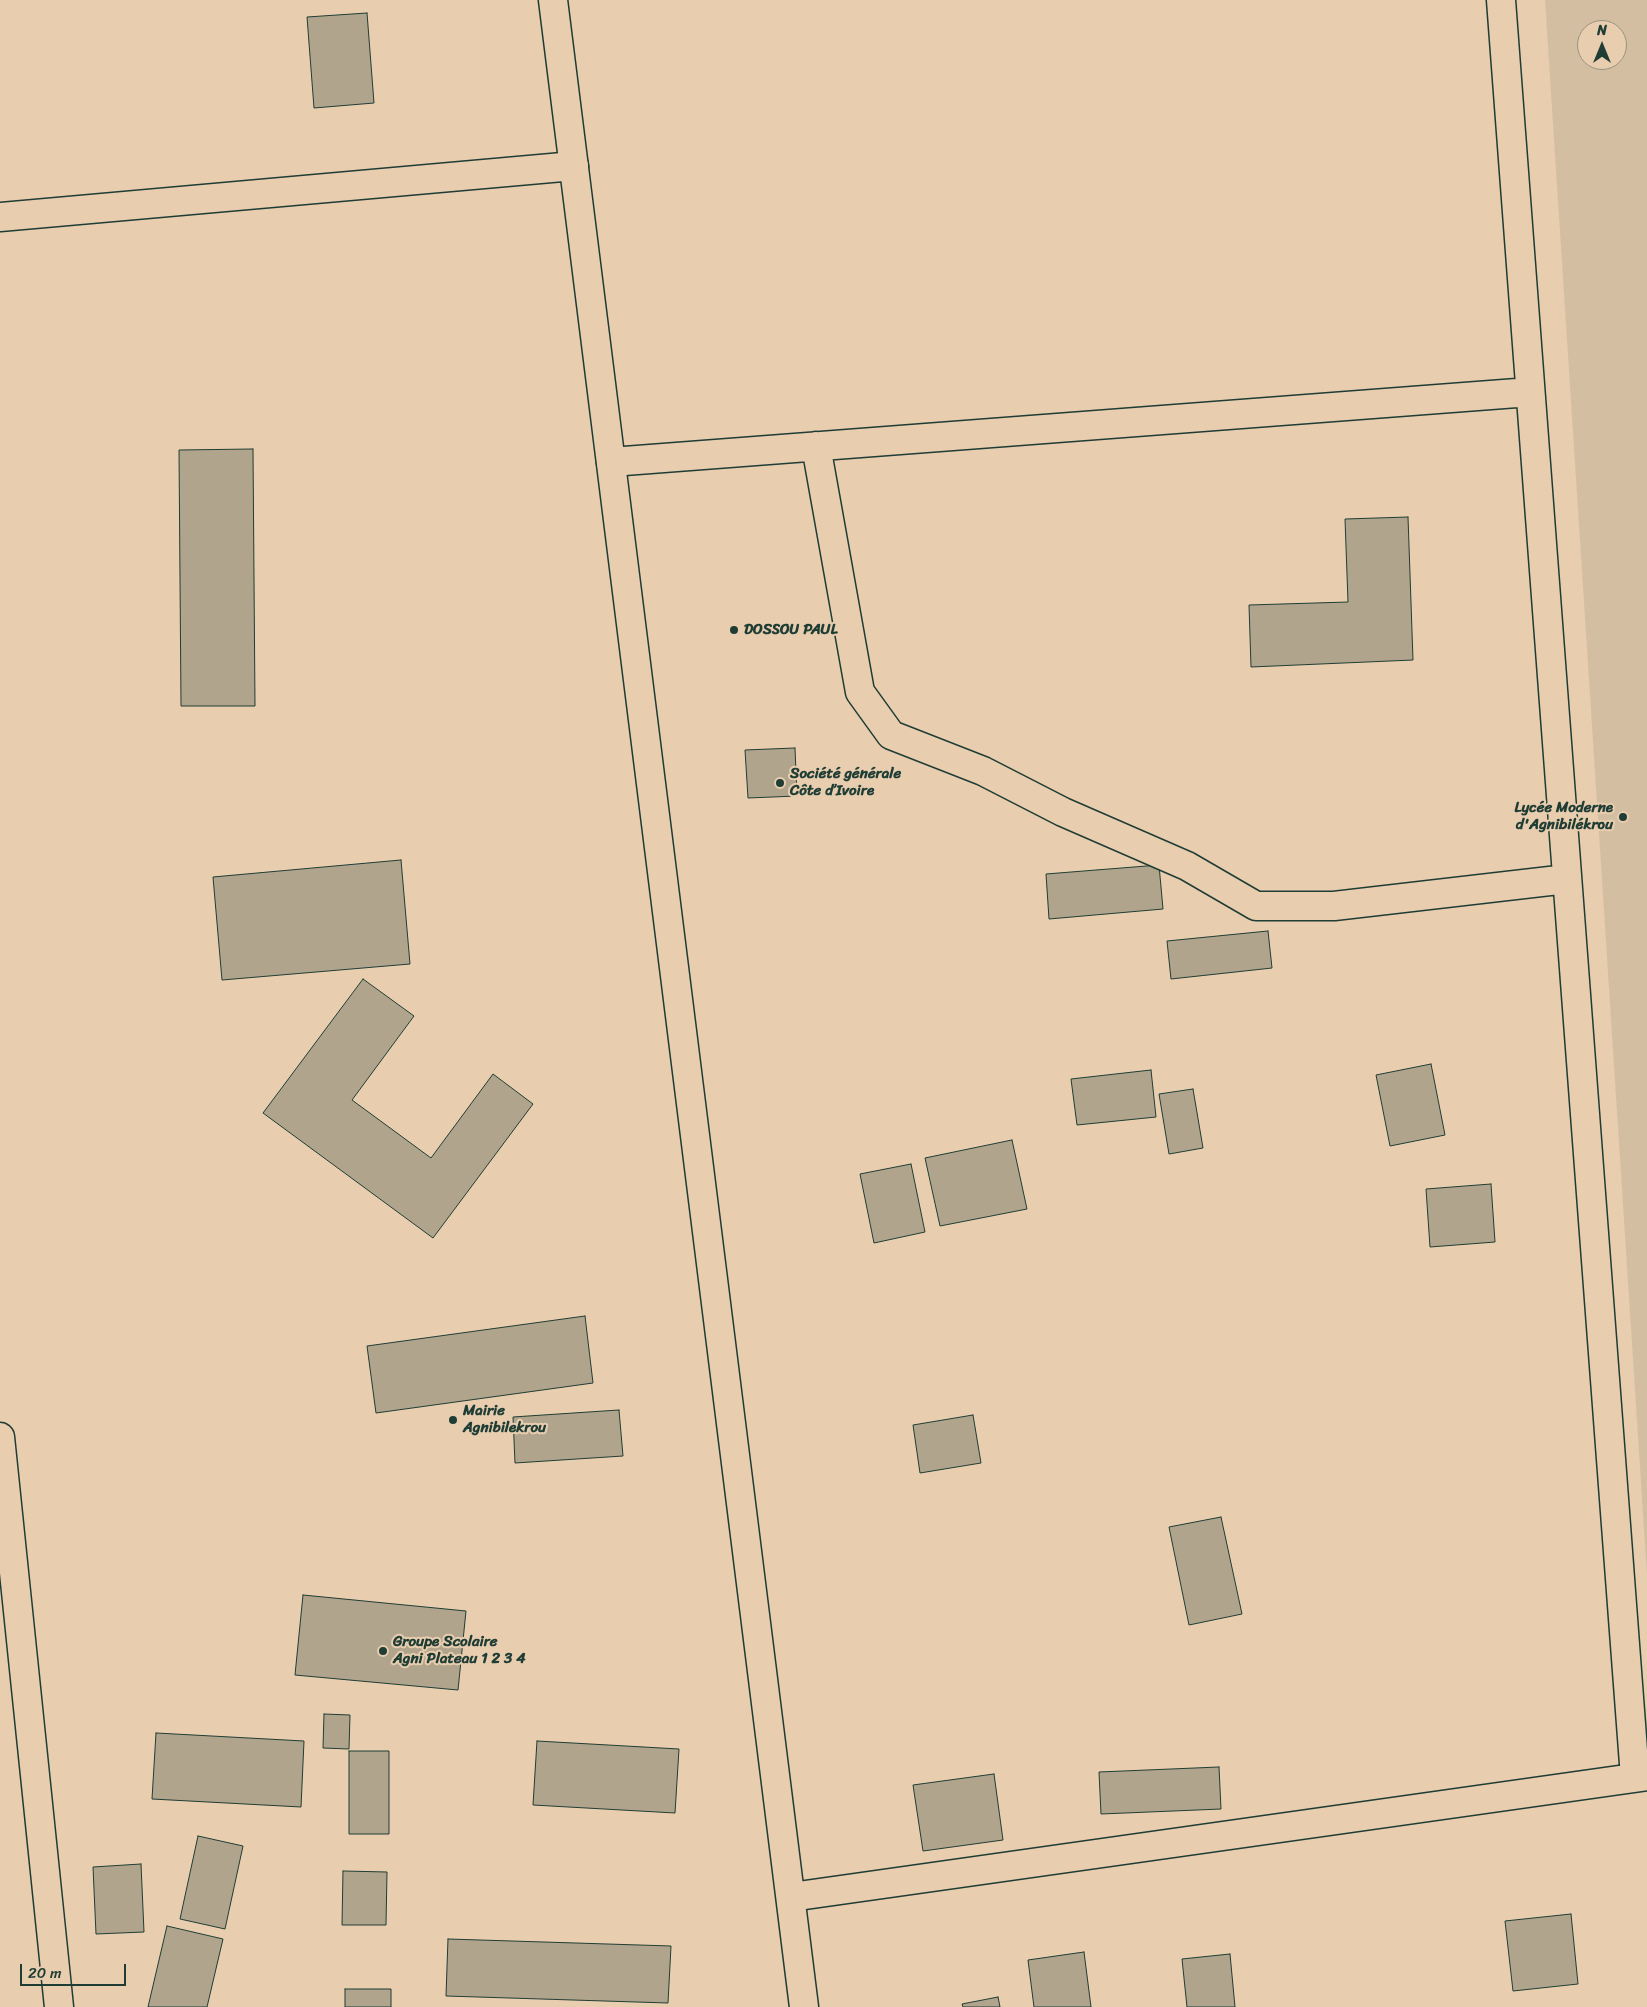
<!DOCTYPE html>
<html>
<head>
<meta charset="utf-8">
<style>
	body { margin:0 }
	#map { position:relative; width:1647px; height:2007px; overflow:hidden; background:#e8cdaf; font-family:Sriracha,sans-serif }
	canvas { display:block }
	.north { position:absolute; left:1577px; top:20px; width:50px; height:50px; box-sizing:border-box; background:#e8cdaf; border:1px solid #98937e; border-radius:50%; rotate:0deg; font-size:14px; font-weight:700; line-height:20px; text-align:center; color:#1f3d34 }
	.north::after { content:''; display:block; margin:auto; width:18px; height:22px; background:#1f3d34; clip-path:polygon(50% 0,100% 100%,50% 72%,0 100%) }
	.scale { position:absolute; left:20px; top:1964px; width:106px; height:22px; box-sizing:border-box; border:2px solid #1f3d34; border-top:0; padding-left:6px; font-size:15px; line-height:18px; white-space:nowrap; color:#1f3d34; -webkit-text-stroke:4px #e8cdaf; paint-order:stroke }
</style>
</head>
<body>
<div id="map">
<canvas width="1647" height="2007"></canvas>
<div class="north">N</div>
<div class="scale">20 m</div>
</div>
<script>
const ctx = document.querySelector('canvas').getContext('2d');
ctx.lineJoin = 'round';
function paint(path, color) {
  ctx.fillStyle = color;
  ctx.fill(path, 'evenodd');
}
function toPath(rows) {
  const path = new Path2D();
  for (const r of rows) {
    path.moveTo(r[0], r[1]);
    for (let i = 2; i < r.length; i += 2) path.lineTo(r[i], r[i + 1]);
  }
  return path;
}
function stroke(path, color, width, dash) {
  ctx.strokeStyle = color;
  ctx.lineWidth = width;
  ctx.lineCap = dash ? 'butt' : 'round';
  ctx.setLineDash(dash || []);
  ctx.stroke(path);
}
function write(font, color, halo, rows, align = 'center') {
  ctx.font = font + ' Sriracha,sans-serif';
  ctx.lineWidth = 4;
  ctx.setLineDash([]);
  ctx.textBaseline = 'middle';
  ctx.strokeStyle = halo;
  ctx.fillStyle = color;
  for (const [text, x, y, turn = 0] of rows) {
    ctx.save();
    ctx.translate(x, y);
    ctx.rotate((+turn || 0) * Math.PI / 180);
    ctx.textAlign = isNaN(turn) ? turn : align;
    if (halo) ctx.strokeText(text, 0, 0);
    ctx.fillText(text, 0, 0);
    ctx.restore();
  }
}
paint(toPath([
	[1545,0,1647,0,1647,1575],
	[1587,30,1617,30,1617,60,1587,60]
]), '#d4bea2');
const building = toPath([
	[367,13,374,103,314,108,307,17,367,13],
	[253,449,255,706,181,706,179,450,253,449],
	[1408,517,1413,660,1251,667,1249,605,1348,602,1345,519,1408,517],
	[795,748,797,796,748,798,745,750,795,748],
	[401,860,410,964,222,980,213,877,401,860],
	[1159,865,1163,909,1049,919,1046,874,1159,865],
	[1268,931,1272,968,1171,979,1167,941,1268,931],
	[363,979,414,1016,352,1100,431,1158,493,1074,533,1104,433,1238,263,1113,363,979],
	[1431,1064,1445,1135,1390,1146,1376,1075,1431,1064],
	[1151,1070,1156,1117,1077,1125,1071,1079,1151,1070],
	[1193,1089,1203,1148,1169,1154,1159,1094,1193,1089],
	[1012,1140,1027,1209,940,1226,925,1158,1012,1140],
	[911,1164,925,1232,874,1243,860,1174,911,1164],
	[1491,1184,1495,1242,1430,1247,1426,1189,1491,1184],
	[585,1316,593,1383,376,1413,367,1346,585,1316],
	[619,1410,623,1456,515,1463,513,1417,619,1410],
	[973,1415,981,1463,920,1473,913,1425,973,1415],
	[1221,1517,1242,1614,1189,1625,1169,1527,1221,1517],
	[303,1595,466,1611,458,1690,295,1675,303,1595],
	[324,1714,350,1715,349,1749,323,1748,324,1714],
	[156,1733,304,1741,301,1807,152,1799,156,1733],
	[537,1741,679,1749,675,1813,533,1805,537,1741],
	[349,1751,389,1751,389,1834,349,1834,349,1751],
	[1219,1767,1221,1809,1101,1814,1099,1772,1219,1767],
	[994,1774,1003,1840,923,1851,913,1785,994,1774],
	[198,1836,243,1846,225,1929,180,1919,198,1836],
	[141,1864,144,1932,96,1934,93,1867,141,1864],
	[343,1871,387,1872,386,1925,342,1925,343,1871],
	[1571,1914,1578,1984,1513,1991,1505,1921,1571,1914],
	[167,1926,223,1939,207,2007,148,2007,167,1926],
	[448,1939,671,1946,668,2003,446,1996,448,1939],
	[1084,1952,1091,2007,1034,2007,1028,1960,1084,1952],
	[1230,1954,1235,2007,1187,2007,1182,1959,1230,1954],
	[345,1989,391,1989,391,2007,345,2007,345,1989],
	[998,1997,1000,2007,963,2007,962,2004,998,1997]
]);
paint(building, '#b1a48c');
stroke(building, '#1f3d34', 1);
const street = toPath([
	[1501,0,1635,1777],
	[0,217,574,166],
	[816,446,860,692,891,735,983,771,1063,812,1187,866,1256,906,1334,906,1567,879],
	[611,462,1530,392],
	[0,1437,59,2007],
	[791,1897,1647,1776]
]);
const primary = toPath([
	[553,0,804,2007]
]);
stroke(street, '#1f3d34', 31);
stroke(primary, '#1f3d34', 31);
stroke(street, '#e8cdaf', 28);
stroke(primary, '#e8cdaf', 28);
for (const [x, y, r, color] of [
	[734,630,5,"#1f3d34"],
	[780,783,5,"#1f3d34"],
	[1623,817,5,"#1f3d34"],
	[453,1420,5,"#1f3d34"],
	[383,1651,5,"#1f3d34"]
]) {
  const dot = new Path2D();
  dot.arc(x, y, r, 0, 2 * Math.PI);
  ctx.fillStyle = color;
  ctx.fill(dot);
  stroke(dot, '#e8cdaf', 2);
}
write('bold 15px', '#1f3d34', '#e8cdaf', [
	["DOSSOU PAUL",744,630],
	["Société générale",790,774],
	["Côte d’Ivoire",790,791],
	["Lycée Moderne",1613,808,"right"],
	["d'Agnibilékrou",1613,825,"right"],
	["Mairie",463,1411],
	["Agnibilekrou",463,1428],
	["Groupe Scolaire",393,1642],
	["Agni Plateau 1 2 3 4",393,1659]
], 'left');
</script>
</body>
</html>
